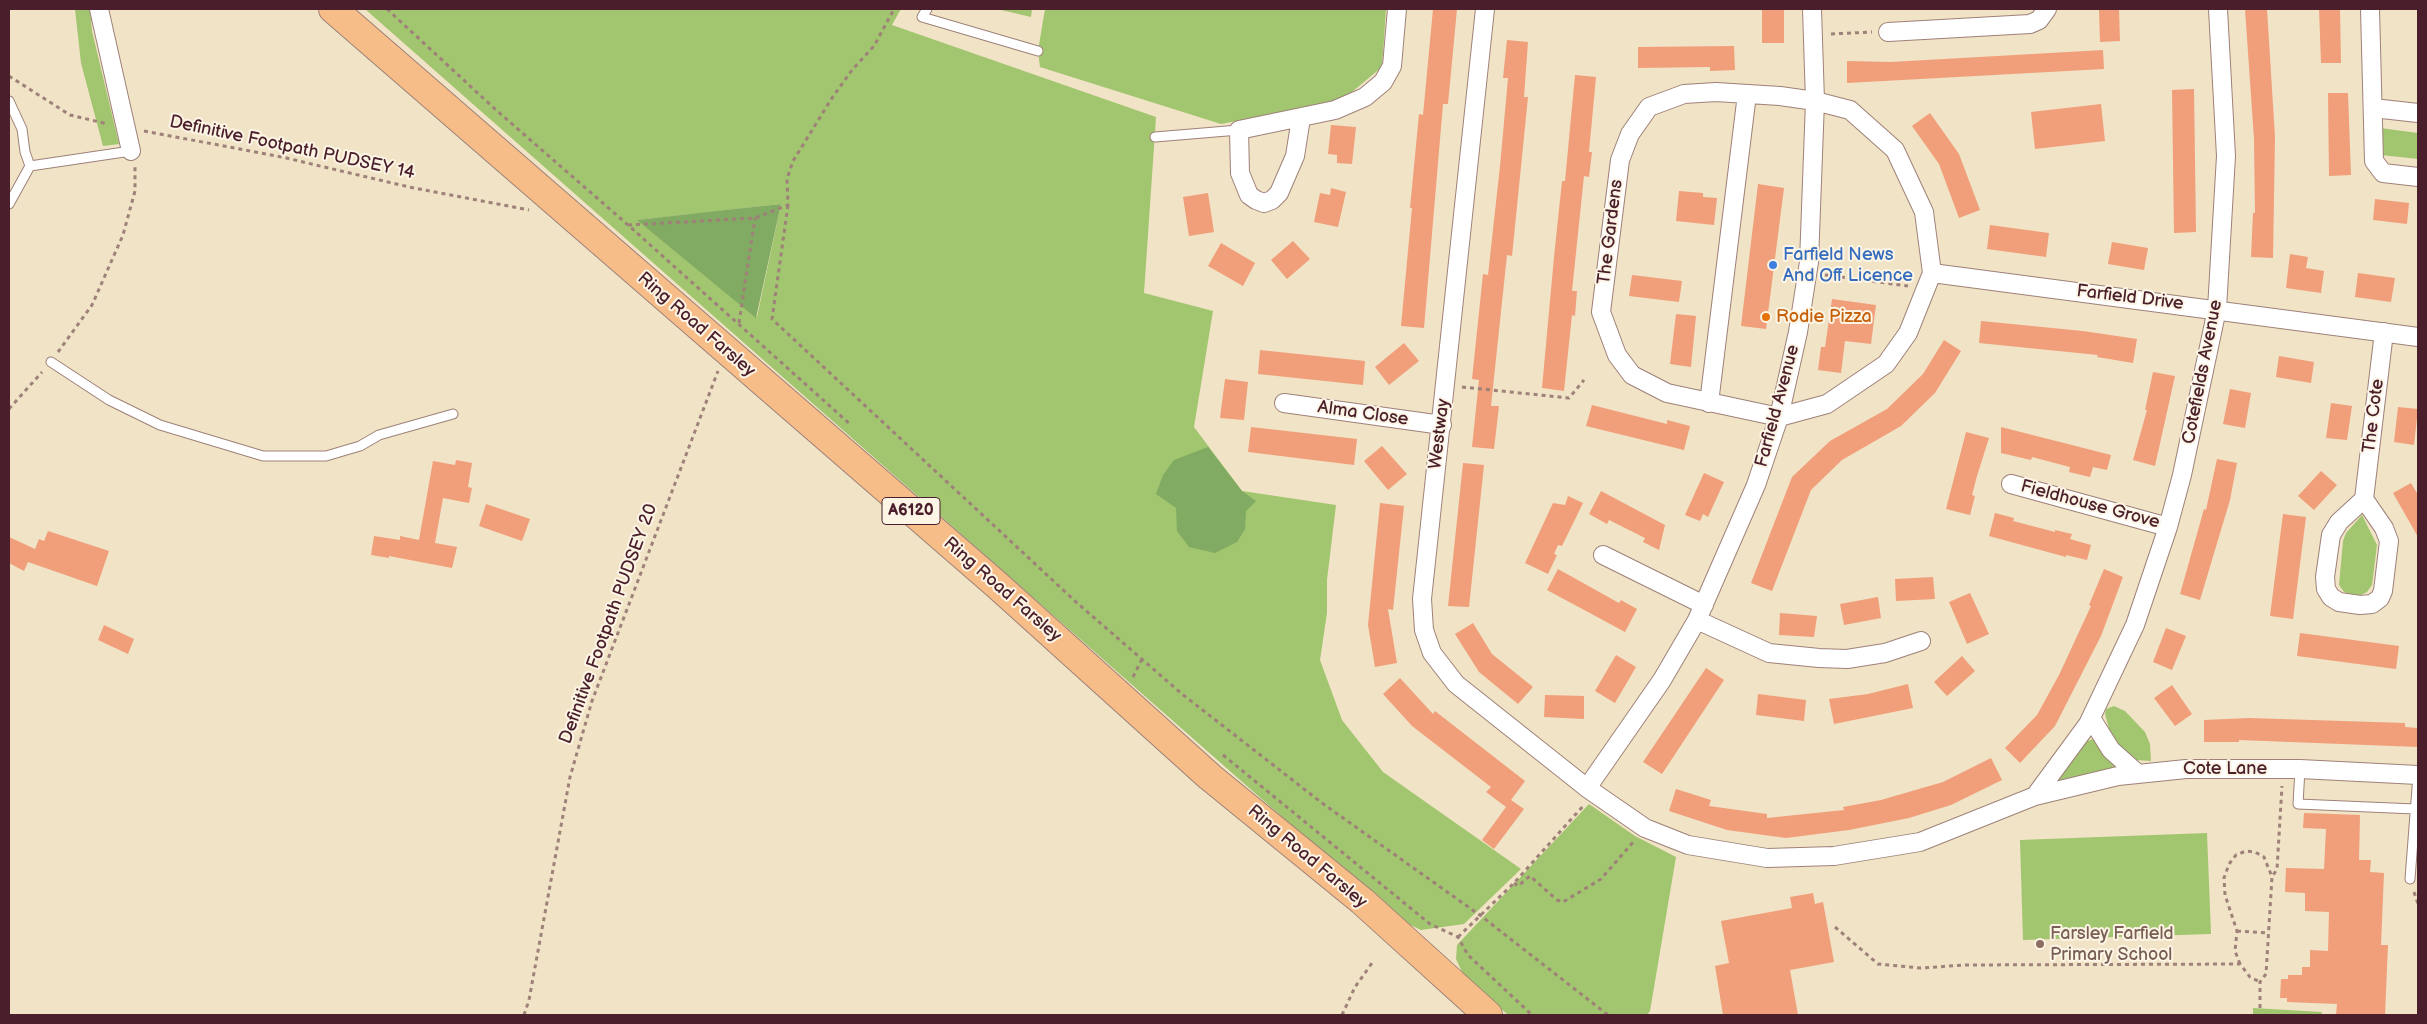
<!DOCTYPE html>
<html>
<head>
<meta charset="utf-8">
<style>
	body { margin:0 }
	#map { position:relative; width:2427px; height:1024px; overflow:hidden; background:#f1e3c6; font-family:"Balsamiq Sans",sans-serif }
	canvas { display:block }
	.frame { position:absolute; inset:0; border:10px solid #4a1f2b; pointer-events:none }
</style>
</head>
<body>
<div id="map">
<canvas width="2427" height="1024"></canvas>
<div class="frame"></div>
</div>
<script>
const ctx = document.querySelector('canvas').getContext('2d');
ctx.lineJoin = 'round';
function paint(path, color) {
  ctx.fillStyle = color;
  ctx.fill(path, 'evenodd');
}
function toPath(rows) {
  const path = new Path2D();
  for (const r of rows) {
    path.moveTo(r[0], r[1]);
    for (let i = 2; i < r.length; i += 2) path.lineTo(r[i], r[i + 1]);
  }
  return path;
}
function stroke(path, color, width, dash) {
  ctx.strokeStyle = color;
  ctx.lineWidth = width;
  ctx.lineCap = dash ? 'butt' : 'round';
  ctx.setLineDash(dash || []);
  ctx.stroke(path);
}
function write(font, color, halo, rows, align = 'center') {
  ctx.font = font + ' "Balsamiq Sans",sans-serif';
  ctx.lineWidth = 4;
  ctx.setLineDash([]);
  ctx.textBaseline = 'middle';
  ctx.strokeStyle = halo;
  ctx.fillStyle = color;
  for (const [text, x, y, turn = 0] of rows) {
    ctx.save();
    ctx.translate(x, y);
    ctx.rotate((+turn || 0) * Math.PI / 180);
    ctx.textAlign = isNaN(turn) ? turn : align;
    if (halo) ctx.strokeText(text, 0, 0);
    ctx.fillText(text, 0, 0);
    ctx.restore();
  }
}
paint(toPath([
	[75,9,90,9,92,31,119,144,103,146,81,63],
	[365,9,901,9,892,25,1156,117,1144,293,1213,311,1194,427,1242,491,1336,505,1327,580,1327,613,1320,660,1342,720,1383,772,1521,869,1464,924,1421,930,1406,923,1315,846],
	[781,204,757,317,638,220],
	[997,9,1032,9,1031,17],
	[1045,9,1386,9,1382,67,1341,101,1221,124,1040,67,1038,51],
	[2380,128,2418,133,2418,159,2381,155],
	[2362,515,2377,545,2372,585,2367,592,2361,595,2350,594,2344,592,2339,585,2343,541,2346,533],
	[2114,706,2125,711,2145,732,2150,744,2151,761,2136,760,2125,754,2111,736,2105,714,2106,709],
	[2093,739,2103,754,2117,769,2059,783,2057,779,2087,741],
	[1589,804,1635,836,1676,857,1650,1011,1647,1015,1508,1015,1463,974,1456,959,1457,945],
	[2207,833,2211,934,2023,940,2020,840],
	[2253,1008,2322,1012,2321,1015,2253,1015]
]), '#a2c56f');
paint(toPath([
	[781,204,756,318,637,220,707,212],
	[1208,447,1242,491,1256,501,1246,511,1245,529,1237,542,1215,553,1189,547,1177,531,1176,508,1156,494,1163,475,1174,460]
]), '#81aa62');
paint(toPath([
	[1433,9,1457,9,1448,104,1443,104,1424,328,1401,326,1412,208,1410,208,1419,114,1423,115],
	[1762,9,1784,9,1784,43,1762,43],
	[2119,9,2120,41,2100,42,2099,10],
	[2245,9,2267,9,2275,137,2273,258,2251,257,2253,213,2255,213,2254,139],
	[2319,9,2340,9,2341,63,2321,63],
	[1507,40,1528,42,1524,97,1528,97,1512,256,1507,255,1491,406,1499,406,1494,449,1472,447,1479,380,1472,379,1483,274,1488,275,1500,166,1508,78,1503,78],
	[1734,46,1735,70,1710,71,1710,67,1638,68,1638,47],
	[2103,50,2104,69,1847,83,1847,61,1891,62],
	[1575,75,1596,77,1589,152,1592,152,1589,177,1584,176,1572,291,1577,291,1575,316,1572,315,1564,391,1542,388,1554,257,1562,181,1565,181],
	[2194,89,2196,232,2174,233,2172,90],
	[2328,93,2348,93,2351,175,2329,176],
	[2101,104,2105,141,2035,149,2031,112],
	[1930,113,1959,154,1980,210,1959,218,1939,164,1912,126],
	[1331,125,1356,127,1352,164,1337,163,1337,155,1328,154],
	[1758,184,1784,188,1766,329,1741,326],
	[1331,188,1346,192,1338,227,1314,222,1320,193,1330,195],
	[1679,191,1703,193,1703,197,1717,198,1714,225,1676,221],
	[1208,193,1214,232,1189,236,1183,197],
	[2375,199,2409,203,2407,224,2373,220],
	[1990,225,2049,233,2046,257,1987,249],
	[1293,241,1310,259,1287,279,1271,260],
	[2112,242,2148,248,2144,270,2108,264],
	[1221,243,1255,263,1243,286,1208,266],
	[2290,254,2308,257,2306,268,2324,271,2321,293,2286,288],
	[2358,273,2395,278,2391,302,2355,297],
	[1632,275,1682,281,1679,302,1629,296],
	[1832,299,1876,305,1871,344,1845,341,1841,373,1818,370,1821,347,1825,347],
	[1676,314,1696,316,1691,367,1670,364],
	[1981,321,2083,331,2137,339,2133,363,2097,357,2098,355,1979,343],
	[1944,340,1961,351,1935,393,1901,426,1842,460,1811,490,1772,591,1751,583,1792,477,1830,441,1887,409,1923,374],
	[1404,343,1419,361,1389,385,1375,367],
	[1260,350,1365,361,1363,385,1258,374],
	[2279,356,2314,362,2311,383,2276,377],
	[2153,372,2175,376,2155,466,2133,460,2147,410,2145,410],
	[1225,379,1248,382,1244,420,1220,418],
	[2230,389,2251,393,2245,428,2223,424],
	[2331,403,2352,406,2347,440,2326,438],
	[1592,405,1667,424,1667,420,1690,426,1684,450,1586,426],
	[2398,407,2418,409,2414,445,2394,442],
	[1251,427,1357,439,1354,465,1248,452],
	[2001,427,2111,455,2107,470,2093,467,2090,477,2069,472,2070,467,2032,457,2031,460,2001,453],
	[1966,432,1989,438,1977,476,1972,495,1975,496,1970,515,1946,509],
	[1382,446,1407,474,1388,490,1364,461],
	[2217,459,2237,463,2230,500,2200,600,2180,594,2204,509,2206,510],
	[456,460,472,463,468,487,472,488,469,503,443,498,435,543,457,547,452,568,389,556,389,558,371,555,374,536,400,540,400,536,419,540,433,461,455,465],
	[1463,463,1484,465,1469,607,1448,606],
	[2321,471,2337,485,2314,510,2298,496],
	[1704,473,1724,482,1708,517,1703,514,1700,521,1685,515],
	[2411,483,2418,495,2418,537,2393,493],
	[1601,491,1665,525,1659,550,1643,542,1645,538,1609,520,1607,524,1589,514],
	[1568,496,1583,503,1562,546,1558,545,1554,554,1557,555,1548,574,1525,563,1553,503,1565,505],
	[1380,503,1404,506,1393,610,1388,609,1397,663,1375,667,1368,625],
	[486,504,530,519,522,541,479,526],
	[1995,513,2014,518,2013,521,2055,532,2055,530,2072,534,2070,539,2091,545,2087,560,2066,555,2066,557,1989,536],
	[2283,514,2306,517,2293,619,2270,616],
	[48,531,109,551,97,586,28,562,24,571,9,563,9,537,35,549,39,539,44,541],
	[1558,569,1619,603,1621,600,1637,609,1625,632,1547,590],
	[2104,569,2123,577,2101,636,2055,726,2020,763,2005,748,2037,715,2059,675,2091,606,2089,605],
	[1933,577,1935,599,1896,601,1895,579],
	[1970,593,1989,634,1967,644,1949,602],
	[1878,597,1881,618,1844,625,1840,604],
	[1780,613,1817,616,1814,637,1779,635],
	[1473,623,1492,654,1533,687,1518,704,1479,672,1455,634],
	[104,625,134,639,128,654,98,640],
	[2166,628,2186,636,2172,670,2153,662],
	[2300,633,2399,646,2396,669,2297,656],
	[1616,655,1636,667,1615,703,1595,691],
	[1962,656,1975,671,1947,696,1934,682],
	[1706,668,1724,680,1662,774,1643,762],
	[1400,678,1433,714,1435,711,1525,781,1511,800,1524,809,1494,849,1482,840,1506,807,1486,792,1491,787,1412,726,1383,694],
	[1908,684,1913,708,1834,724,1829,699,1868,694],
	[2172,685,2192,714,2175,726,2154,698],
	[1758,694,1806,700,1804,721,1756,715],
	[1545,695,1584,696,1584,719,1544,717],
	[2249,718,2405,723,2405,727,2418,728,2418,747,2239,740,2239,742,2204,742,2204,720],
	[1991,758,2002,780,1951,805,1909,818,1849,830,1786,838,1727,830,1669,811,1676,789,1711,800,1709,806,1767,814,1767,818,1844,810,1843,807,1881,800,1943,782],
	[2304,813,2360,815,2359,860,2371,860,2370,872,2384,873,2381,945,2388,945,2385,1015,2336,1015,2337,1004,2287,1002,2287,998,2280,998,2281,979,2288,979,2288,975,2302,975,2302,967,2310,967,2310,950,2328,951,2329,912,2305,911,2305,893,2285,892,2286,868,2324,869,2326,829,2303,828],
	[1813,893,1815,904,1823,902,1834,962,1790,970,1798,1015,1723,1015,1715,966,1729,963,1721,921,1792,908,1790,897]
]), '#f09f7a');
const service = toPath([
	[927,9,922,17,1038,51],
	[9,101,22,129,25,152,30,166],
	[1155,137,1239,130],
	[9,204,30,166,131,151],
	[51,362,109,400,160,425,263,456,326,456,360,446,379,435,453,414],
	[2300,769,2298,804,2415,809],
	[2410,879,2418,775]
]);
const minor = toPath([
	[99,9,131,151],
	[1485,9,1422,599,1424,630,1432,653,1456,684,1587,788,1645,828,1688,845,1767,858,1834,856,1920,842,2035,796,2088,724,2135,625,2168,527,2182,475,2217,309,2226,156,2218,9],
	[2370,9,2374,161,2383,173,2418,177],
	[1888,32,2030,24,2039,20,2047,9],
	[1716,92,1780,96,1815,101,1850,110,1895,150,1924,212,1932,273,1908,333,1886,364,1827,404,1779,417,1667,393,1632,375,1617,355,1601,312,1620,160,1630,134,1649,107,1684,94,1716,92],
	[2373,108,2418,113],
	[1301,118,1295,156,1279,193,1272,200,1264,203,1256,200,1249,195,1240,173,1239,130,1335,110,1365,97,1383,82,1392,66,1397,9],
	[1932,273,2418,337],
	[1284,403,1442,425],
	[1709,403,1747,94],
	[2011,484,2168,527],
	[2364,499,2339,522,2331,535,2325,577,2326,589,2331,597,2339,602,2360,605,2372,604,2380,598,2383,591,2389,541,2384,528,2364,499,2384,332],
	[1603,555,1704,605],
	[1697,620,1769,653,1819,658,1847,659,1885,653,1921,641],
	[2091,718,2111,750,2138,774],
	[1587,788,1662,680,1697,620,1756,485,1779,417,1798,332,1809,262,1815,101,1812,9],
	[2035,796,2118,776,2186,769,2300,769,2418,775]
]);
const trunk = toPath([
	[333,9,997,585,1210,777,1362,901,1488,1015]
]);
stroke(service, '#9e8178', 11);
stroke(minor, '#9e8178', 20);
stroke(trunk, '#9e8178', 30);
stroke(toPath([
	[387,9,496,110,628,225,851,425],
	[1831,34,1872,32],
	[9,76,70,115,108,124],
	[144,131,282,157,409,187,529,210],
	[788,205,772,319,1076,602,1182,694,1322,803,1481,916,1608,1015],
	[628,225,755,218,788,205,787,179,793,161,832,98,852,70,874,46,894,9],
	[1825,275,1908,286],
	[739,323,755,218],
	[58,352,92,305,123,235,135,191,135,167],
	[1462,387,1569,398,1584,380],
	[9,409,42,372],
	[1133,677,1142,659],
	[1223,755,1430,924,1458,937,1468,955,1532,1015],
	[1514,883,1518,886,1530,876,1557,900,1563,902,1601,879,1634,841],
	[2414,892,2418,904],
	[1835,927,1878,964,1921,968,1965,965,2240,964,2250,977,2260,982],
	[2237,931,2268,933],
	[1458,937,1514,883,1584,805],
	[2240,964,2235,951,2237,931,2225,895,2224,878,2229,864,2236,855,2246,851,2255,852,2264,857,2272,877],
	[2260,1008,2260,982,2266,974,2272,877,2277,869,2282,786],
	[524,1015,529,1000,570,777,592,701,718,371],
	[1342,1015,1355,987,1372,963]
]), '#9e8178', 3, [4, 4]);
stroke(service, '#fff', 9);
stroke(minor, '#fff', 18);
stroke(trunk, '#f7bd88', 28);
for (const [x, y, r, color] of [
	[1773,265,5,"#3f7fe0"],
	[1766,317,5,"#e8710a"],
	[2040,944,5,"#8d6e63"]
]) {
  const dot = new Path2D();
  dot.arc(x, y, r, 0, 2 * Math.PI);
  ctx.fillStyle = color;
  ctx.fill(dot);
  stroke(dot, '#fcf5e5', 2);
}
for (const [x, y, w] of [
	[911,511,58]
]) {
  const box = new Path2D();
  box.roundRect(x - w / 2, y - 13.5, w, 27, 4);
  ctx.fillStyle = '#fcf5e5';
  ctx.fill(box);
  stroke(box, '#4a1f2b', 1);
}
write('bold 16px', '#4a1f2b', null, [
	["A6120",911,511]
]);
write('18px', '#4a1f2b', '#fcf5e5', [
	["Definitive Footpath PUDSEY 14",292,148,12],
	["The Gardens",1611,232,-83],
	["Farfield Drive",2130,298,7],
	["Ring Road Farsley",696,325,41],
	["Cotefields Avenue",2203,372,-79],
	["Farfield Avenue",1778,406,-75],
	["Alma Close",1363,414,8],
	["The Cote",2374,416,-83],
	["Westway",1440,434,-83],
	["Fieldhouse Grove",2090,505,15],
	["Ring Road Farsley",1002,590,41],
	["Definitive Footpath PUDSEY 20",609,624,-70],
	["Cote Lane",2225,769],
	["Ring Road Farsley",1307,857,40]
]);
write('18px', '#366cbe', '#fcf5e5', [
	["Farfield News",1783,255],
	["And Off Licence",1783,276]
], 'left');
write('18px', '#c56008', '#fcf5e5', [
	["Rodie Pizza",1776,317]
], 'left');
write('18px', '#785e54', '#fcf5e5', [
	["Farsley Farfield",2050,934],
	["Primary School",2050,955]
], 'left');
</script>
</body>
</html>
